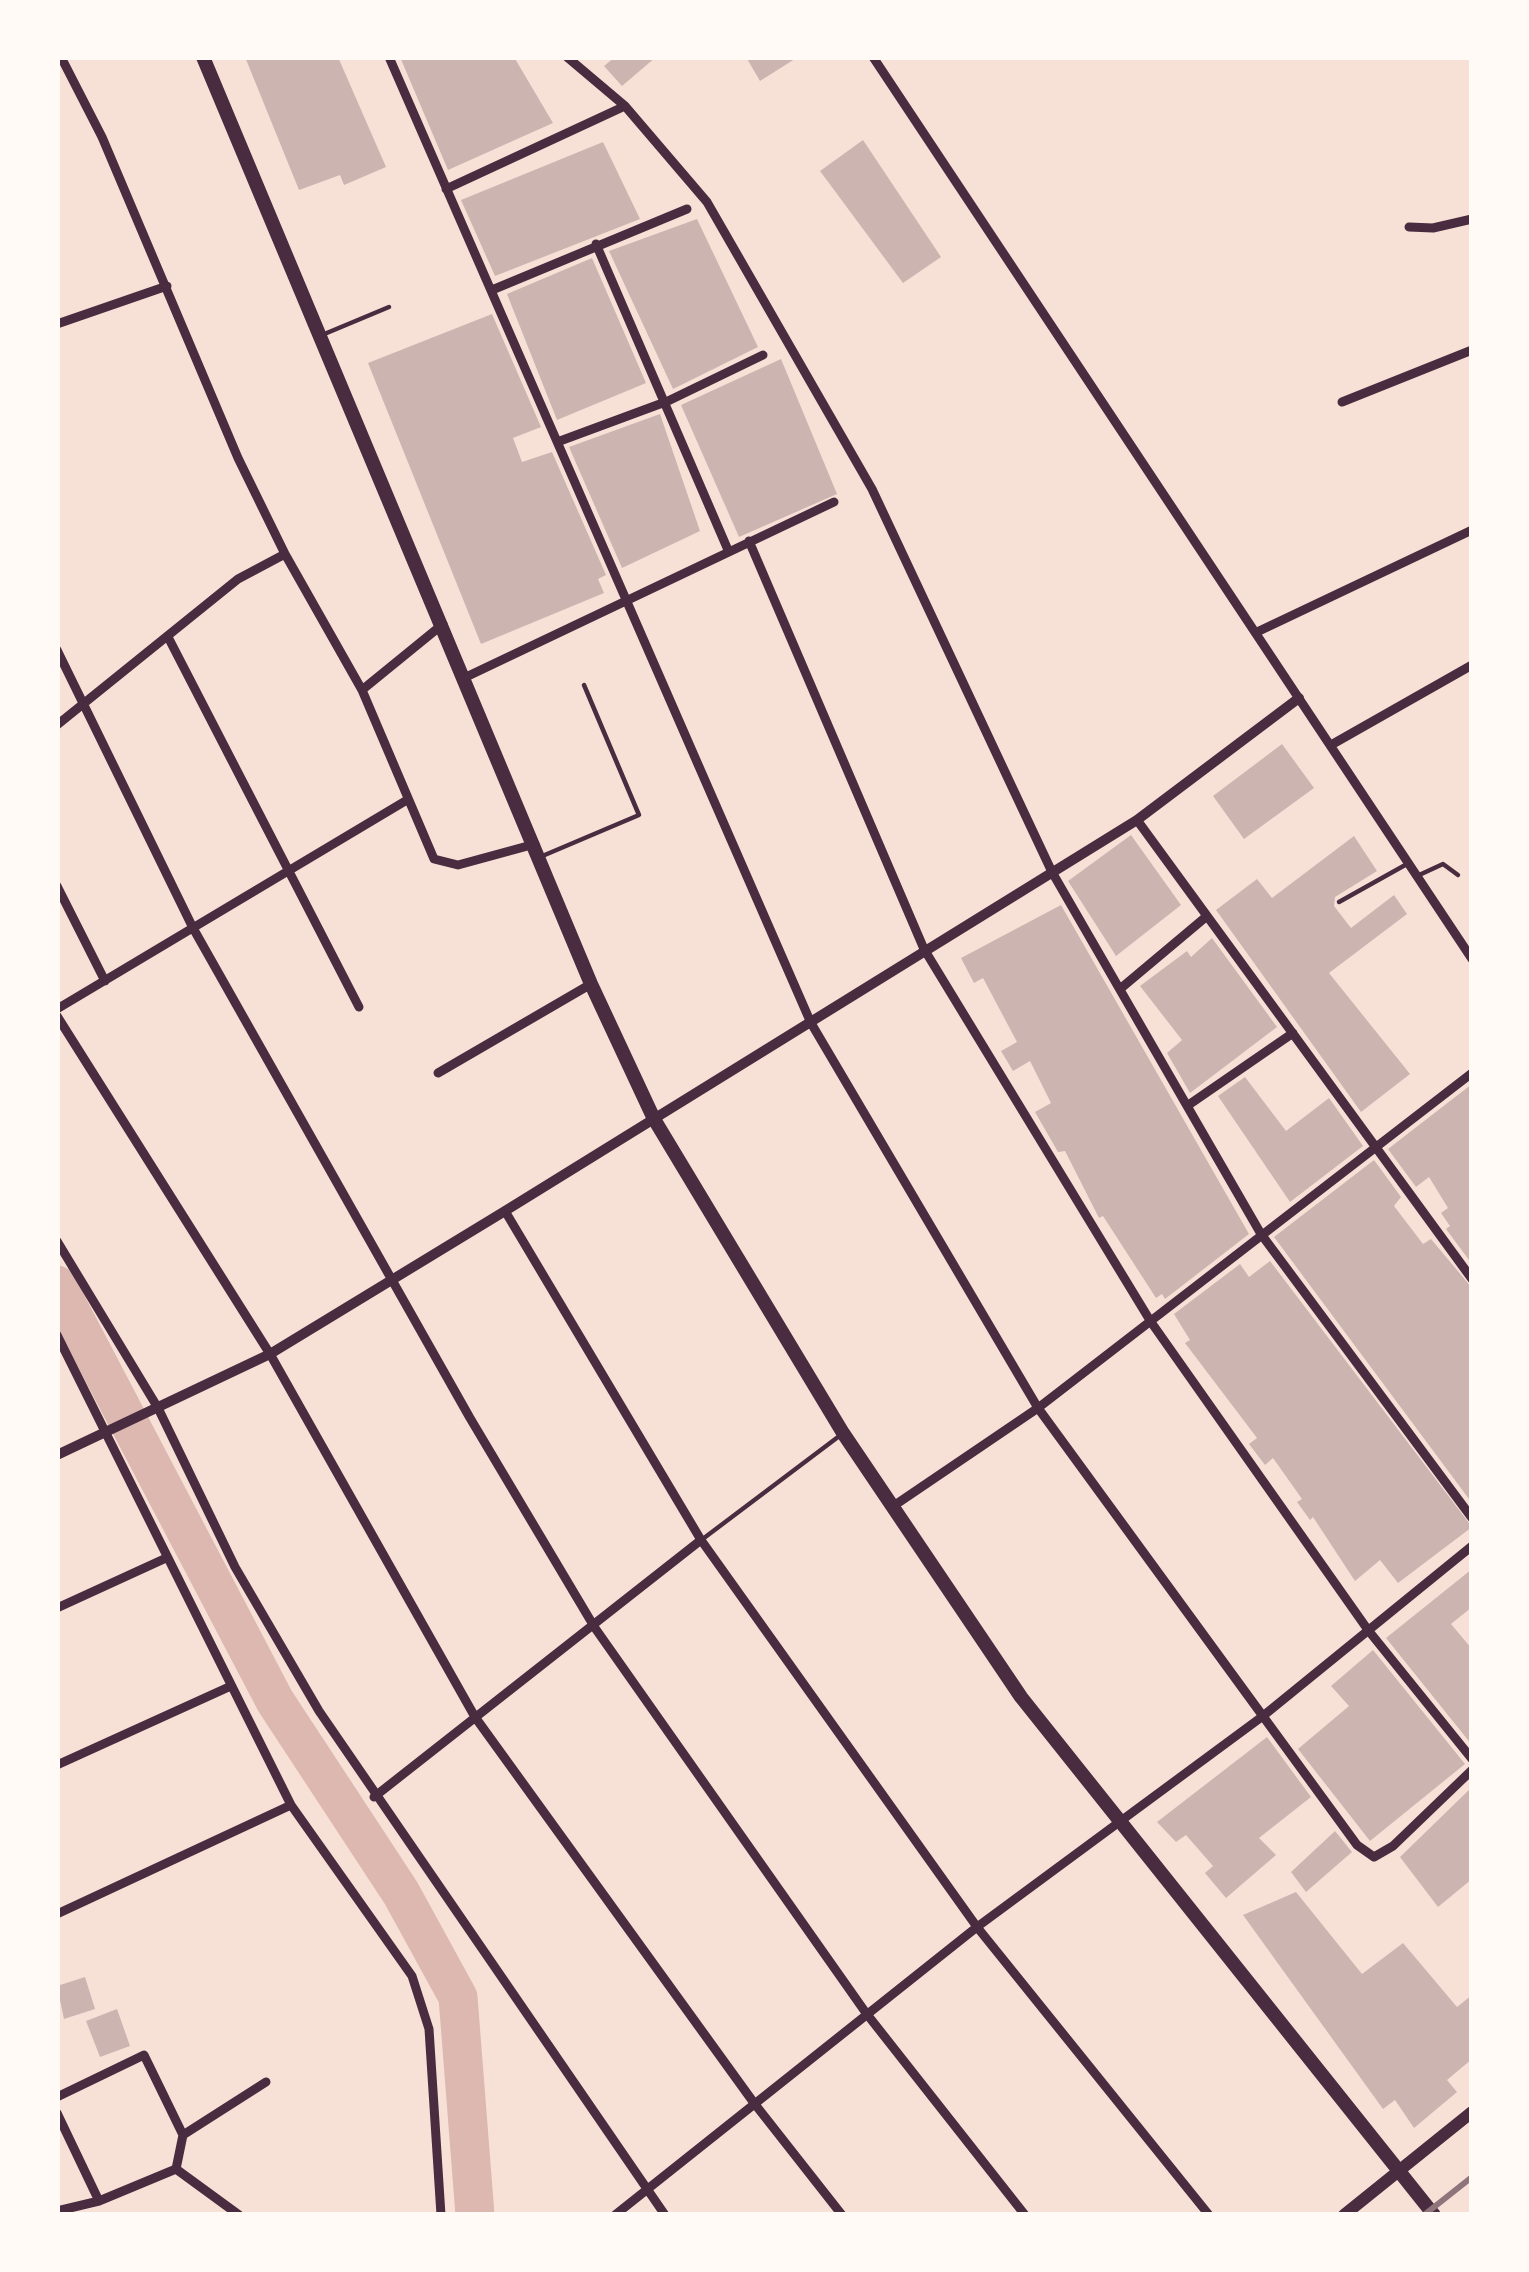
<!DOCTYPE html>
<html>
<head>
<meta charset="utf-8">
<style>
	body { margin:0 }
	#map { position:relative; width:1529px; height:2272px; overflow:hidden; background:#f7e1d7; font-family:Mulish,sans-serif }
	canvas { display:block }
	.frame { position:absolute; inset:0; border:60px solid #fffaf5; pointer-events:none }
</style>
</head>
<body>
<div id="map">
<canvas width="1529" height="2272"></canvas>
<div class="frame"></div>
</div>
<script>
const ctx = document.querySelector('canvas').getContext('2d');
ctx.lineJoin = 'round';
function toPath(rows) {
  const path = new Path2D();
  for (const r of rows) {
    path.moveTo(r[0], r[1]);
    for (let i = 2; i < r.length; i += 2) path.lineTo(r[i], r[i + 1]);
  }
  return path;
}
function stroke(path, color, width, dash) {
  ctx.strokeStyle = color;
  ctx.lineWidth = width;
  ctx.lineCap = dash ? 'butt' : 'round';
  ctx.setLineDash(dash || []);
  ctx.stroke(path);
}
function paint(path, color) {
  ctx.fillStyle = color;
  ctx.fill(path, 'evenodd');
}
stroke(toPath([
	[57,1285,275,1701,401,1893,458,1997,475,2215]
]), '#dcb8b0', 39);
paint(toPath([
	[245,57,338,57,386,167,344,185,340,175,299,190],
	[400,57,514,57,553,123,448,170],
	[615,57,656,57,622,86,604,66],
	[746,57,798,57,760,81],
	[863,140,941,257,903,283,820,171],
	[603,142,640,219,495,276,461,200],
	[697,219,758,347,673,389,609,251],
	[592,258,646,383,557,420,507,294],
	[492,314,541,427,513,438,522,462,552,452,606,575,598,579,604,593,481,644,368,363],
	[781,359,837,494,739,537,681,405],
	[660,414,700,531,622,568,569,447],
	[1282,744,1314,788,1244,839,1213,796],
	[1131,835,1181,905,1116,956,1068,881],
	[1354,836,1377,871,1335,897,1334,906,1351,928,1394,895,1407,914,1329,973,1410,1074,1361,1112,1216,910,1257,879,1272,898],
	[1061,905,1249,1234,1165,1299,1162,1294,1156,1298,1103,1216,1099,1218,1065,1151,1058,1152,1035,1112,1051,1103,1030,1061,1013,1071,1001,1051,1017,1042,983,978,974,983,961,958],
	[1212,938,1277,1027,1190,1093,1167,1053,1182,1040,1140,986,1187,951,1191,957],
	[1245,1077,1286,1131,1329,1098,1363,1146,1290,1202,1218,1096],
	[1472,1084,1472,1264,1446,1229,1450,1226,1441,1213,1448,1208,1429,1177,1416,1187,1388,1149],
	[1374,1160,1401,1197,1394,1206,1423,1244,1431,1239,1472,1288,1472,1503,1274,1237],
	[1270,1261,1472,1527,1398,1583,1380,1560,1355,1581,1313,1517,1310,1520,1297,1502,1302,1499,1273,1458,1265,1465,1249,1444,1257,1438,1185,1343,1190,1340,1174,1314,1240,1264,1249,1277],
	[1472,1569,1472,1607,1451,1624,1472,1649,1472,1745,1386,1638],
	[1373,1650,1465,1764,1370,1841,1298,1749,1349,1706,1331,1686],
	[1267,1737,1311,1797,1259,1838,1276,1855,1226,1898,1205,1873,1213,1866,1186,1835,1176,1842,1157,1822],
	[1472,1787,1472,1879,1438,1907,1400,1857],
	[1335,1831,1352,1852,1306,1892,1291,1872],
	[1296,1892,1362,1974,1403,1943,1457,2007,1472,1995,1472,2059,1447,2080,1457,2092,1414,2128,1395,2100,1383,2109,1243,1915],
	[85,1977,95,2009,64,2019,57,1986],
	[117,2009,130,2046,100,2057,86,2021]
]), '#ccb4b1');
stroke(toPath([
	[322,335,389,307],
	[540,857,639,815,584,685],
	[1417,876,1443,864,1458,875],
	[1339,902,1407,864],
	[704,1538,838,1437]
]), '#4a2c40', 4.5);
stroke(toPath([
	[61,57,102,137,238,458,285,554,362,690,434,859,458,865,535,844],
	[389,57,811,1023,1038,1408,1357,1845,1374,1857,1393,1846,1472,1770],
	[567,57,625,106,707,202,872,489,1052,872,1261,1234,1472,1518],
	[873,57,1472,959],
	[446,189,625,106],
	[1409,227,1433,228,1472,219],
	[596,244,728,550],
	[492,290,687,209],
	[57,324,167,286],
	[1342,402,1472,350],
	[560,441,668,401,763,355],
	[749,541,924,949,1151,1322,1368,1630,1472,1759],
	[1257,632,1472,530],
	[168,637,359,1007],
	[57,650,193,928,470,1418,595,1628,866,2013,1025,2215],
	[466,677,834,502],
	[362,690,443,624],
	[57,725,238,579,285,554],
	[1331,745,1472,665],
	[1137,820,1472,1279],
	[57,886,105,981],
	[1120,989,1207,916],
	[57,1009,407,800],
	[57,1016,270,1354,475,1717,754,2103,842,2215],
	[438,1073,591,984],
	[1187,1106,1293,1033],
	[505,1211,701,1540,977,1927,1209,2215],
	[57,1241,158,1408,235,1567,319,1711,665,2215],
	[57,1335,291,1805,412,1976,429,2029,441,2215],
	[892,1507,1038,1408,1472,1073],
	[57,1608,164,1559],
	[57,1765,231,1686],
	[374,1797,701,1540],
	[57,1914,291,1805],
	[57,2097,144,2055,183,2135,176,2169],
	[57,2113,99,2201],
	[183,2135,266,2082],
	[176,2169,239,2215],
	[57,2211,99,2201,176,2169],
	[615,2215,977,1927,1263,1716,1472,1546]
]), '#4a2c40', 9);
stroke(toPath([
	[57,1455,270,1354,505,1211,1137,820,1299,698]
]), '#4a2c40', 10);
stroke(toPath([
	[1344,2215,1472,2112]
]), '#4a2c40', 12);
stroke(toPath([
	[203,57,591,984,654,1119,843,1433,1021,1697,1434,2215]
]), '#4a2c40', 14);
stroke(toPath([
	[1424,2215,1472,2177]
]), '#8f747c', 6);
</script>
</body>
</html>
